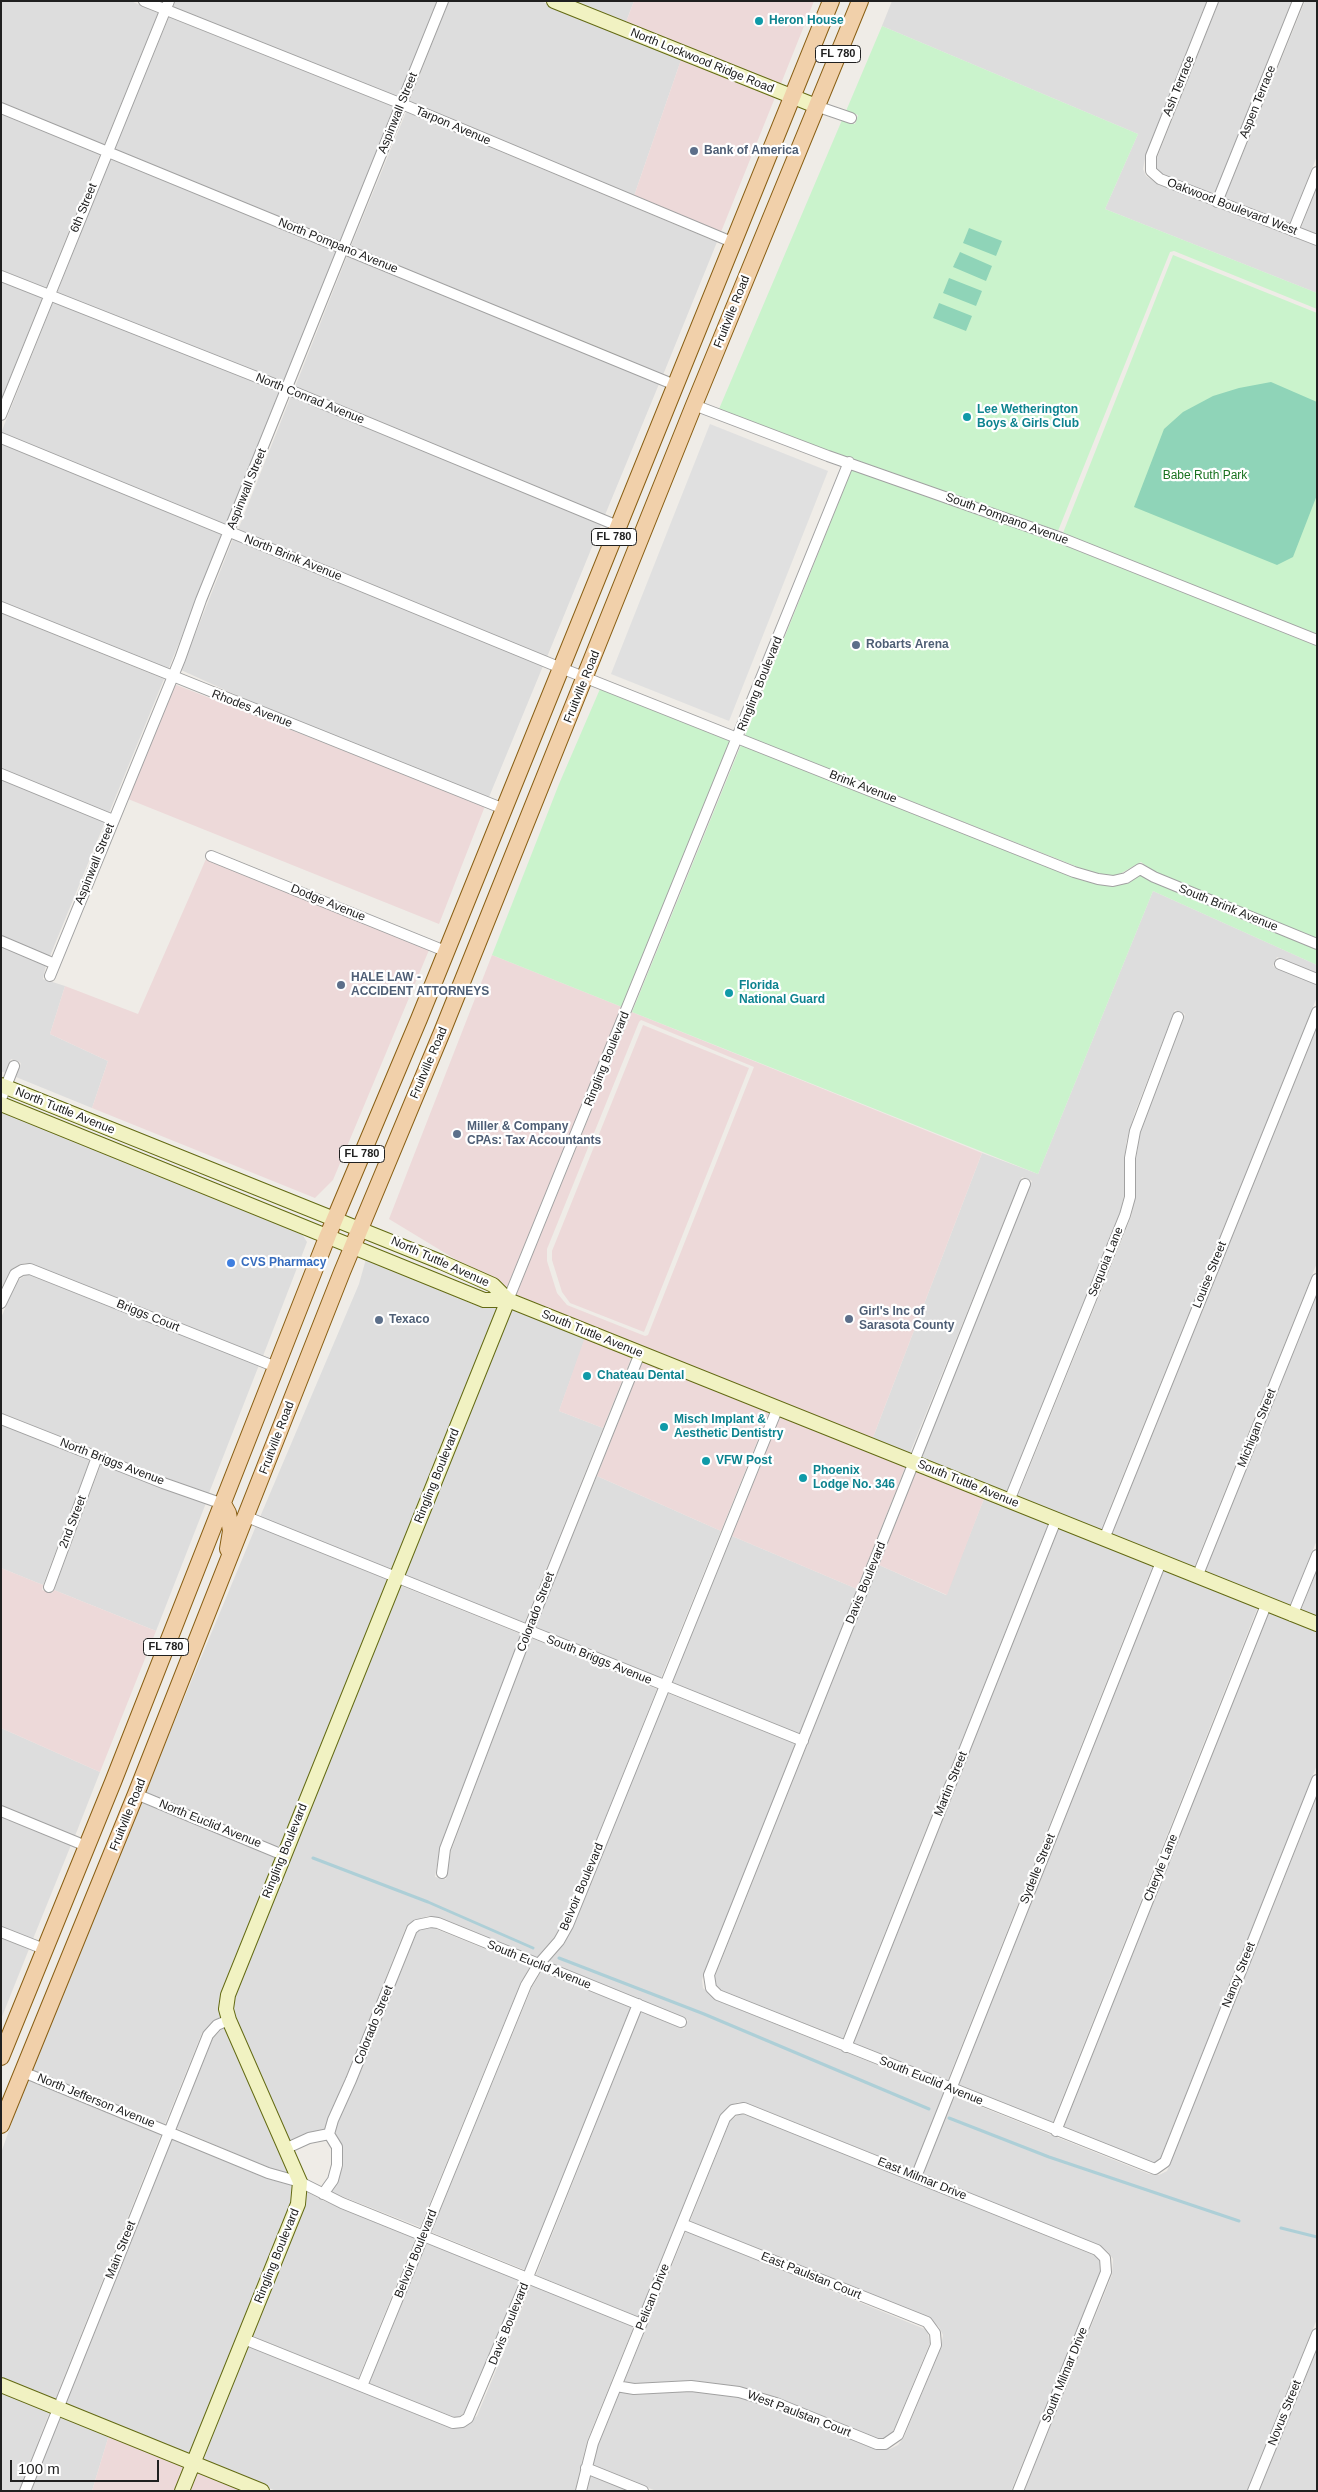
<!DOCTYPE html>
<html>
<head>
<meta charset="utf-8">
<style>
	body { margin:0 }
	#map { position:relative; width:1318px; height:2492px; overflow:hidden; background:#efece7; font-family:Arial,sans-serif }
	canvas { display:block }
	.frame { position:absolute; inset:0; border:2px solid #202020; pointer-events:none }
	.scale { position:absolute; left:10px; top:2460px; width:149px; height:22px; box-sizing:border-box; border:2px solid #202020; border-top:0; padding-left:6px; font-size:15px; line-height:18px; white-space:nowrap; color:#202020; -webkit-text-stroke:4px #fff; paint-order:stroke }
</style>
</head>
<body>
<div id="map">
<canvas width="1318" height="2492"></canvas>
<div class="frame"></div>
<div class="scale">100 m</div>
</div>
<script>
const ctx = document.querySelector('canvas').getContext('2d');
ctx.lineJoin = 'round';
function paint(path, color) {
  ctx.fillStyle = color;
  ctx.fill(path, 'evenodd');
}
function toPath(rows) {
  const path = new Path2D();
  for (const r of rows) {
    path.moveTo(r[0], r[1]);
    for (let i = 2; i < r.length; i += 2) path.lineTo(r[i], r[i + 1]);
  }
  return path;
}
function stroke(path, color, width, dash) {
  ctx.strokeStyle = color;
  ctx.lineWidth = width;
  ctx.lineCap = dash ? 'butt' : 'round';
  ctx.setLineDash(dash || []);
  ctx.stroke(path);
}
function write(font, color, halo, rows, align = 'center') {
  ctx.font = font + ' Arial,sans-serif';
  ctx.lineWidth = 4.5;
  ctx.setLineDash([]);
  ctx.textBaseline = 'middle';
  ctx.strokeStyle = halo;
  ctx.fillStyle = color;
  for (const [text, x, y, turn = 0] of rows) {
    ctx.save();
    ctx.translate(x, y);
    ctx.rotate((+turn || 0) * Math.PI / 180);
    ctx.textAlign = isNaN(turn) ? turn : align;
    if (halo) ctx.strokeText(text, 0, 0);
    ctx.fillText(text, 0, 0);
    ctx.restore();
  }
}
paint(toPath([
	[1,1,131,1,158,13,104,145,1,102],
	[175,1,437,1,399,98,173,7],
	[449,1,540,1,682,57,634,196,409,102],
	[568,1,634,1,626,22,686,45,685,47],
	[892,1,1207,1,1146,154,1143,169,1146,176,1158,184,1317,246,1317,293,1105,209,1138,134,882,26],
	[1219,1,1292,1,1214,195,1162,174,1156,169,1155,163],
	[1305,1,1317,1,1317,156,1290,224,1224,200],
	[169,17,395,107,340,242,114,149],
	[406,112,717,242,663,375,351,246],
	[1,114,100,154,46,288,1,270],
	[110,159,337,251,284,383,57,293],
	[1317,187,1317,235,1301,228],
	[347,256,659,384,605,515,295,387],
	[1,281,42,298,1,400],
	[53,302,280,392,227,525,1,433],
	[291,396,601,525,547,657,238,530],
	[1,444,223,535,168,670,1,601],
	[233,539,543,666,489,797,278,714,181,670],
	[1,613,164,679,109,813,1,769],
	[1,780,105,822,50,956,1,936],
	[1153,891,1317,965,1317,973,1277,957,1273,966,1317,985,1317,997,1100,1532,1017,1498,1131,1217,1135,1197,1136,1159,1140,1132,1185,1014,1175,1010,1135,1112,1126,1143,1124,1196,1120,1213,1006,1494,920,1459,1032,1181,1022,1177,909,1455,872,1440,982,1153,1038,1174],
	[1,947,46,965,43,979,65,986,50,1034,108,1061,92,1108,16,1077,21,1063,11,1059,5,1073,1,1071],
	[1317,1027,1317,1263,1193,1570,1111,1537],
	[3,1111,298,1228,307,1242,263,1356,27,1263,20,1264,12,1269,1,1288,1,1117],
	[366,1259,475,1305,477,1302,500,1305,392,1571,260,1517,359,1284],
	[27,1274,259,1365,209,1493,165,1478,1,1413,1,1318,16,1282],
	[1317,1294,1317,1540,1289,1609,1204,1574],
	[511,1308,586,1337,559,1411,603,1428,524,1624,402,1575],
	[1,1424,90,1460,43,1585,1,1568],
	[101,1464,206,1503,156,1631,54,1590],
	[597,1476,721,1531,660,1680,535,1628],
	[985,1496,1049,1522,842,2040,720,1991,716,1986,714,1979,879,1565,946,1595],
	[256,1526,388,1580,280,1848,145,1792],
	[1059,1527,1153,1565,947,2082,853,2045],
	[732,1536,857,1589,800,1734,671,1684],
	[1164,1569,1258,1607,1052,2124,958,2087],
	[1317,1570,1317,1619,1300,1613],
	[399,1585,521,1634,440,1847,435,1877,446,1879,451,1851,531,1638,657,1689,563,1923,554,1938,536,1959,439,1918,428,1916,413,1921,406,1927,325,2129,289,2141,235,2019,234,1996],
	[1269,1612,1317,1630,1317,1765,1160,2159,1154,2164,1063,2129],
	[667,1693,796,1744,704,1973,702,1980,703,1988,716,2000,944,2092,913,2170,752,2105,739,2102,730,2105,720,2116,638,2317,536,2275,641,2011,684,2029,688,2020,547,1963,564,1944,573,1927],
	[1,1728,100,1772,75,1836,1,1806],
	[1317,1796,1317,2319,1247,2491,1024,2491,1112,2275,1113,2259,1108,2252,1099,2245,923,2174,954,2096,1149,2174,1159,2175,1167,2171],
	[141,1801,276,1857,230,1969,222,1993,224,2017,213,2022,202,2033,165,2124,30,2069],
	[1,1817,71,1845,33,1939,1,1926],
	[431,1927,530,1967,521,1982,420,2227,331,2192,338,2182,343,2165,343,2147,335,2133,338,2122,356,2082,417,1932,420,1929],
	[1,1938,29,1949,1,2019],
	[541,1972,631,2007,525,2270,431,2232,532,1987],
	[227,2027,291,2174,269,2168,176,2128,213,2038,221,2030],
	[27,2079,161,2134,54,2402,1,2379,1,2153],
	[739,2114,748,2115,1096,2256,1101,2262,1101,2271,1011,2491,656,2491,593,2465,598,2445,620,2392,634,2395,691,2391,738,2397,774,2408,877,2449,890,2449,898,2445,904,2437,941,2347,943,2335,939,2327,928,2318,690,2221,730,2121],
	[172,2138,266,2178,294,2186,293,2202,190,2456,64,2406],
	[305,2191,324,2201,416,2237,358,2379,251,2336],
	[686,2231,927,2330,930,2343,893,2432,883,2439,878,2439,778,2398,739,2387,691,2381,634,2384,624,2382],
	[427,2241,521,2280,467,2411,459,2417,454,2417,369,2384],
	[532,2284,634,2326,587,2441,575,2491,276,2491,201,2460,248,2346,451,2427,465,2426,477,2416],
	[1317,2350,1317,2491,1259,2491],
	[1,2391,50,2411,19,2491,1,2491],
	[61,2416,109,2435,92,2491,31,2491],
	[591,2475,629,2491,587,2491]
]), '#ddd');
paint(toPath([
	[634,1,814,1,780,86,626,22],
	[682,57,776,95,721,232,634,196],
	[174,684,485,806,439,924,128,799],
	[206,859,429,950,333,1180,315,1198,92,1108,108,1061,50,1034,65,986,138,1014],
	[492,955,622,1007,506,1290,389,1219],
	[632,1012,982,1153,872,1440,515,1297],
	[641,1020,754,1067,648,1335,645,1336,567,1305,557,1293,547,1261,547,1249,639,1022],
	[643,1025,749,1068,644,1332,570,1303,562,1292,552,1260,552,1251],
	[585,1337,632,1356,603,1428,559,1411],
	[643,1360,770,1410,721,1531,597,1476],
	[781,1414,906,1465,857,1589,732,1536],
	[917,1469,985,1496,947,1595,879,1565],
	[1,1568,43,1585,42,1590,52,1593,54,1590,156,1631,100,1772,1,1728],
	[109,2435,186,2466,176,2491,92,2491],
	[197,2470,248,2491,189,2491]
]), '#edd9d9');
paint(toPath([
	[882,26,1138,134,1105,209,1317,293,1317,309,1174,251,1170,252,1058,531,829,451,719,409,842,120,855,124,858,115,846,111],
	[1173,255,1317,313,1317,640,1061,538],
	[852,469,1059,543,1317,646,1317,938,1156,873,1141,862,1118,875,1106,875,1088,871,745,736],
	[600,689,730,741,622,1007,492,955,559,784],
	[741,745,1084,881,1115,886,1129,883,1140,875,1317,949,1317,965,1153,891,1038,1174,632,1012]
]), '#caf3cc');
paint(toPath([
	[969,228,1002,241,996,256,963,243],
	[960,252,992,266,986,281,953,267],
	[949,278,982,291,976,306,943,293],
	[939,303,972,316,966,331,933,318],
	[1271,382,1317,402,1317,495,1293,557,1277,565,1134,507,1164,429,1183,412,1213,396,1239,388]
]), '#8fd4b8');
paint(toPath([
	[710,424,828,471,729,721,611,674]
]), '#e0e0e0');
stroke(toPath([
	[313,1858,428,1902,533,1948],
	[559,1958,704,2014,929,2109],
	[949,2118,1049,2157,1239,2221],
	[1281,2228,1317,2237]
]), '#adcfd7', 3);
const street = toPath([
	[144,1,402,104,732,242],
	[1213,1,1151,156,1151,171,1160,179,1317,240],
	[816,106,851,118],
	[1,108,675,385],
	[1217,202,1298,1],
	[1293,231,1317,172],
	[1,276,287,389,618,526],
	[694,405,828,456,1061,538,1317,640],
	[1,415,169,1],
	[1,438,561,668,1074,872,1098,879,1113,881,1126,878,1140,869,1154,877,1317,944],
	[1,607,504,809],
	[1,774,113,820],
	[211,856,445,951],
	[1,941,55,964],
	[1280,964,1317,979],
	[50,976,180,659,201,600,443,1],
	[1,1099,14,1066],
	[1025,1184,709,1975,711,1988,718,1995,1155,2169,1165,2162,1317,1780],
	[508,1300,849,462],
	[1,1303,15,1274,22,1270,30,1269,276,1367],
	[1,1419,163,1483,223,1504],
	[1009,1501,1125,1215,1130,1197,1130,1158,1135,1131,1178,1017],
	[247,1517,803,1741],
	[1104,1539,1317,1012],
	[1197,1577,1317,1279],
	[49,1587,97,1457],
	[1292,1616,1317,1555],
	[136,1794,283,1855],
	[1,1811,86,1846],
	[442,1873,445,1849,528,1631,640,1353],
	[1,1932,44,1949],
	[846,2047,1056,1520],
	[23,2072,268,2173,300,2182,342,2203,641,2324],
	[1056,2131,1266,1605],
	[287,2148,309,2138,329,2134],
	[916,2177,1161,1562],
	[323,2194,333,2180,337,2165,337,2147,329,2134,333,2120,351,2080,412,1929,417,1925,431,1922,438,1923,681,2022],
	[244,2339,453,2423,462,2422,468,2418,528,2277,638,2004],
	[362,2386,526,1985,538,1965,559,1941,568,1925,778,1407],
	[616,2386,634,2389,691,2386,739,2392,776,2403,877,2444,885,2444,898,2435,936,2345,935,2333,927,2322,682,2224],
	[586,2468,643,2491],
	[25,2491,208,2035,217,2025,229,2020],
	[581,2491,593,2443,725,2118,733,2110,744,2108,1097,2250,1105,2258,1106,2272,1018,2491],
	[1253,2491,1317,2334]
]);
const secondary = toPath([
	[554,1,816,106],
	[1,1085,441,1262,493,1285,508,1300,1317,1624],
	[1,1104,484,1300,508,1300],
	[1,2385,262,2491],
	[182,2491,298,2204,300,2182,229,2020,226,2009,228,1995,508,1300]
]);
const primary = toPath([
	[223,1504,228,1513,231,1531,228,1549],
	[1,2057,113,1782,328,1235,419,1019,831,1],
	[1,2125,136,1794,342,1272,442,1032,694,405,860,1]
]);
stroke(street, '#a1a1a1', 12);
stroke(secondary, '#636a13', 16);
stroke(primary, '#885e13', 18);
stroke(street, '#fff', 10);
stroke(secondary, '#f1f2c2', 14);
stroke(primary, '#f1d0aa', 16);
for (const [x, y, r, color] of [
	[759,21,5,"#0f9aa8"],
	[694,151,5,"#5c6f8a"],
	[967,417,5,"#0f9aa8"],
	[856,645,5,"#5c6f8a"],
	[341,985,5,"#5c6f8a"],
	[729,993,5,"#0f9aa8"],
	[457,1134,5,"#5c6f8a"],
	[231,1263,5,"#3f7fe0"],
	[849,1319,5,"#5c6f8a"],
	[379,1320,5,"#5c6f8a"],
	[587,1376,5,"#0f9aa8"],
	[664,1427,5,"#0f9aa8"],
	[706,1461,5,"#0f9aa8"],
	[803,1478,5,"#0f9aa8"]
]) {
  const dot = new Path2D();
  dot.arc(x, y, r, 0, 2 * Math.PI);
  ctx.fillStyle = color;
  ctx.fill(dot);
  stroke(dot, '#fff', 2);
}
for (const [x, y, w] of [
	[838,54,45],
	[614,537,45],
	[362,1154,45],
	[166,1647,45]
]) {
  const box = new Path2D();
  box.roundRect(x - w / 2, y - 8.5, w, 17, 4);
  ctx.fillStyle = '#fff';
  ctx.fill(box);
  stroke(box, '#202020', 1);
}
write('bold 11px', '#202020', null, [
	["FL 780",838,54],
	["FL 780",614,537],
	["FL 780",362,1154],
	["FL 780",166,1647]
]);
write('bold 12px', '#0d838f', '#fff', [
	["Heron House",769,21],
	["Lee Wetherington",977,410],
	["Boys & Girls Club",977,424],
	["Florida",739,986],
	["National Guard",739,1000],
	["Chateau Dental",597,1376],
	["Misch Implant &",674,1420],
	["Aesthetic Dentistry",674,1434],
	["VFW Post",716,1461],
	["Phoenix",813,1471],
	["Lodge No. 346",813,1485]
], 'left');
write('12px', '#202020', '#fff', [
	["North Lockwood Ridge Road",702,61,22],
	["Ash Terrace",1179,86,-68],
	["Aspen Terrace",1258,102,-68],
	["Aspinwall Street",398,113,-68],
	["Tarpon Avenue",453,126,23],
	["Oakwood Boulevard West",1232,207,21],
	["6th Street",84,208,-68],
	["North Pompano Avenue",338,246,22],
	["Fruitville Road",732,312,-68],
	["North Conrad Avenue",310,399,22],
	["Aspinwall Street",247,489,-68],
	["South Pompano Avenue",1007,519,20],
	["North Brink Avenue",293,558,22],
	["Ringling Boulevard",760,684,-68],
	["Fruitville Road",582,687,-68],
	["Rhodes Avenue",252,709,21],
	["Brink Avenue",863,787,21],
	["Aspinwall Street",95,864,-68],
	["Dodge Avenue",328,903,22],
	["South Brink Avenue",1228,908,22],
	["Ringling Boulevard",607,1059,-68],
	["Fruitville Road",429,1063,-67],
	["North Tuttle Avenue",65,1111,22],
	["North Tuttle Avenue",440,1262,24],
	["Sequoia Lane",1106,1262,-68],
	["Louise Street",1210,1275,-68],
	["Briggs Court",148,1316,22],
	["South Tuttle Avenue",592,1334,22],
	["Michigan Street",1257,1428,-68],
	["Fruitville Road",277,1438,-69],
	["North Briggs Avenue",112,1462,21],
	["Ringling Boulevard",437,1476,-68],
	["South Tuttle Avenue",968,1484,22],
	["2nd Street",73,1522,-69],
	["Davis Boulevard",866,1583,-68],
	["Colorado Street",536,1612,-69],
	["South Briggs Avenue",599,1660,22],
	["Martin Street",951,1784,-68],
	["Fruitville Road",128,1815,-68],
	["North Euclid Avenue",210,1824,22],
	["Ringling Boulevard",285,1851,-68],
	["Cheryle Lane",1161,1868,-68],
	["Sydelle Street",1038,1869,-68],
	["Belvoir Boulevard",582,1887,-67],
	["South Euclid Avenue",539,1965,22],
	["Nancy Street",1239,1975,-68],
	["Colorado Street",374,2025,-68],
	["South Euclid Avenue",931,2081,22],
	["North Jefferson Avenue",96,2101,22],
	["East Milmar Drive",922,2179,22],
	["Main Street",121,2250,-68],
	["Belvoir Boulevard",416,2254,-68],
	["Ringling Boulevard",277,2256,-68],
	["East Paulstan Court",811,2276,22],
	["Pelican Drive",653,2297,-68],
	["Davis Boulevard",509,2324,-68],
	["South Milmar Drive",1065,2375,-68],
	["Novus Street",1285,2413,-68],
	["West Paulstan Court",799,2414,21]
]);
write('bold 12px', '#4e5e75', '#fff', [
	["Bank of America",704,151],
	["Robarts Arena",866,645],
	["HALE LAW -",351,978],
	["ACCIDENT ATTORNEYS",351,992],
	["Miller & Company",467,1127],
	["CPAs: Tax Accountants",467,1141],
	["Girl's Inc of",859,1312],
	["Sarasota County",859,1326],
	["Texaco",389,1320]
], 'left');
write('12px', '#19721f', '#fff', [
	["Babe Ruth Park",1205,476]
]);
write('bold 12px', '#366cbe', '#fff', [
	["CVS Pharmacy",241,1263]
], 'left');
</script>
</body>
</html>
